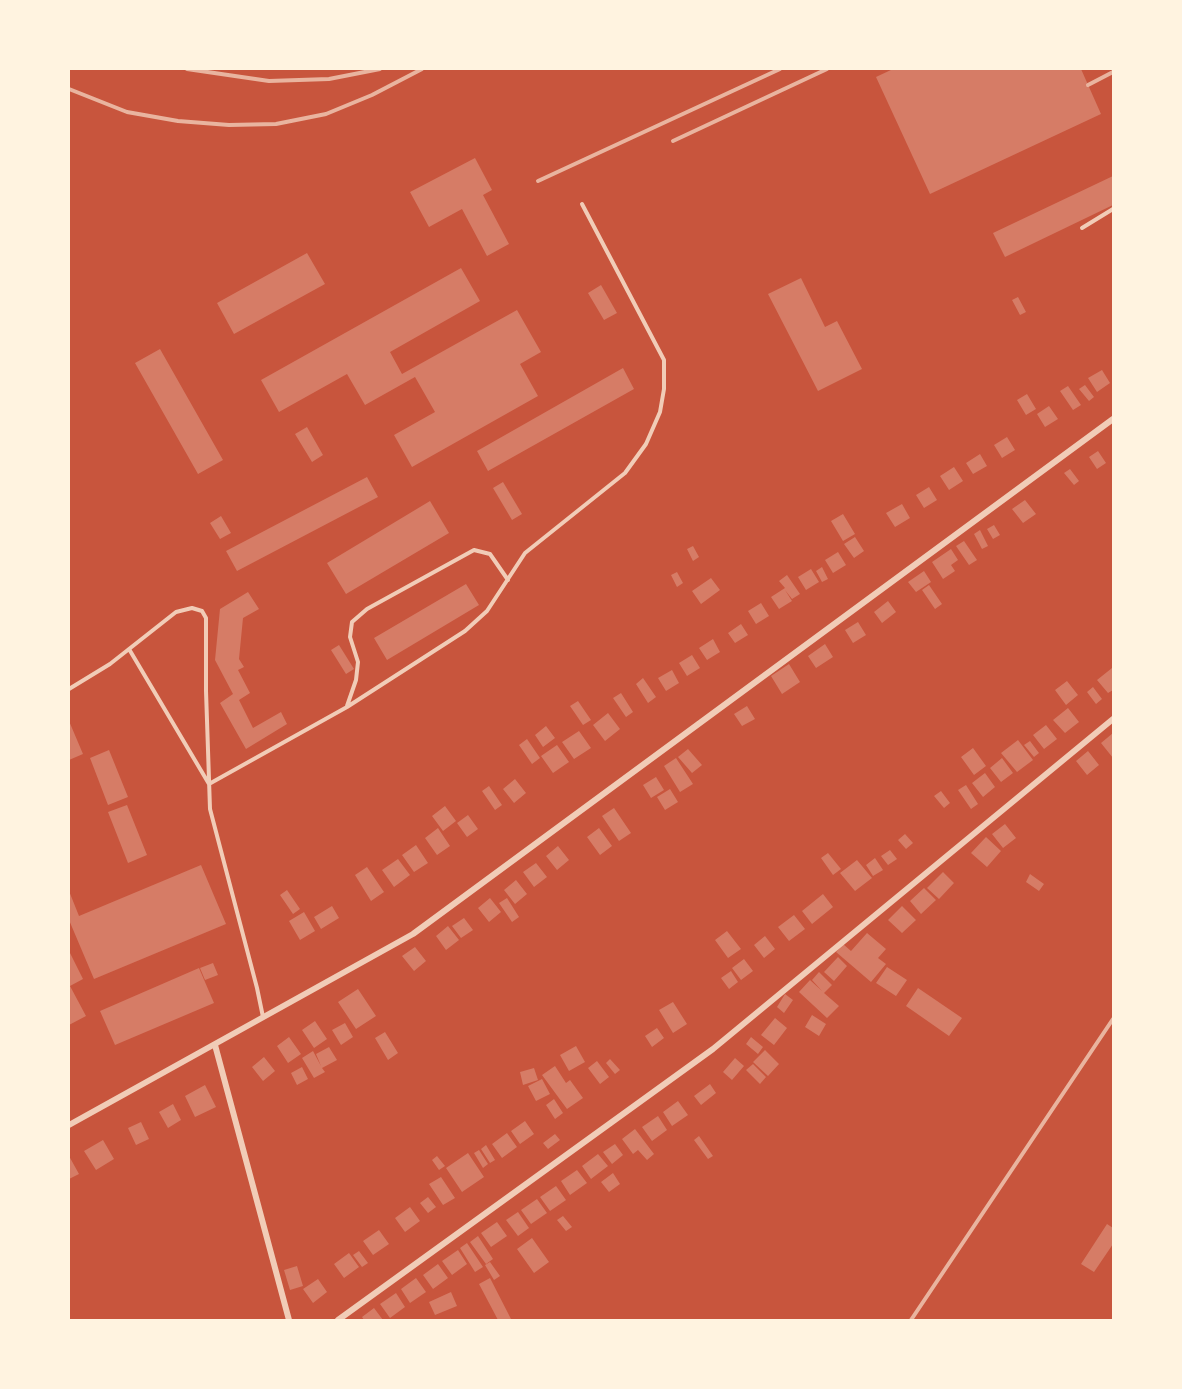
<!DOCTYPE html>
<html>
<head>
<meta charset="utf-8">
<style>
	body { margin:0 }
	#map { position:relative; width:1182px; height:1389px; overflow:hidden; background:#c8553d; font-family:Helvetica,sans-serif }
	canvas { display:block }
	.frame { position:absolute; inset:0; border:70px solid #fff3e0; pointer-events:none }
</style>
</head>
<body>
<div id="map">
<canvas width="1182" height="1389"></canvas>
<div class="frame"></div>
</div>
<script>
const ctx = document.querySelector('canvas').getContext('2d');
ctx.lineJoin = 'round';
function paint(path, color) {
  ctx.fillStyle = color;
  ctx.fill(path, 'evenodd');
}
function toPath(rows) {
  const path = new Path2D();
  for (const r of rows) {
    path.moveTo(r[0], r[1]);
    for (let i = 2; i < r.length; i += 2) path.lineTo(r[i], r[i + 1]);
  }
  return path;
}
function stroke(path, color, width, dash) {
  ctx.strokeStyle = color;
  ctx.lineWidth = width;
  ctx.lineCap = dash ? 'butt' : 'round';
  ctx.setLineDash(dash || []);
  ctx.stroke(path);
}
paint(toPath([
	[893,69,1081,69,1101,114,930,194,876,77],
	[475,158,492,190,483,195,509,244,487,256,462,209,429,227,410,192],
	[1113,176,1113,205,1005,257,993,233],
	[307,253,325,284,234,334,217,303],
	[461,268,480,301,390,352,402,374,517,310,541,352,520,364,538,396,412,467,394,435,435,412,415,377,365,405,347,374,279,412,261,380],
	[801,278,825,327,837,321,862,369,818,391,768,294],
	[601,285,617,313,604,320,588,293],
	[1018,297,1026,312,1020,315,1012,300],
	[160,349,223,460,198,474,135,363],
	[623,368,634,389,488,471,477,451],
	[1102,370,1110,383,1097,392,1088,378],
	[1085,385,1094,397,1089,401,1079,389],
	[1068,386,1081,405,1073,410,1060,391],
	[1027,394,1036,409,1026,415,1017,400],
	[1049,406,1058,419,1045,427,1037,414],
	[307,427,323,455,312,462,295,434],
	[1007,437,1015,450,1002,458,994,445],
	[1098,451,1106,463,1097,469,1089,457],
	[980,454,987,466,973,474,966,463],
	[954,467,963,481,949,490,940,476],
	[1070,469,1079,481,1074,485,1064,473],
	[367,477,378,497,237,571,226,551],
	[503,482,522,514,512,520,493,488],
	[929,487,937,500,924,508,916,495],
	[1025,500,1036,514,1023,523,1012,509],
	[430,501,449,533,346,594,327,563],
	[902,504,910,518,895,527,886,513],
	[843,514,855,534,843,541,831,521],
	[221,516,231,533,220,539,210,523],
	[994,525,1000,535,993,539,987,529],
	[980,530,988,546,982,549,974,534],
	[855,537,864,551,854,558,844,544],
	[964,541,977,560,969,565,956,546],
	[693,546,699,557,693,561,687,549],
	[951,549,958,560,951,565,955,571,943,579,932,562],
	[838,552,846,565,833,573,825,560],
	[822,567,828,579,822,582,816,571],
	[811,569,819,582,806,590,798,577],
	[924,571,931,582,916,592,908,582],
	[677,572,683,583,677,587,671,575],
	[787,575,800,594,792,599,785,590,792,601,779,609,771,597,785,588,779,581],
	[711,578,720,590,701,604,692,591],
	[466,584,479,605,387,660,374,638],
	[929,585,942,604,935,609,922,590],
	[248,592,259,609,243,618,239,659,244,667,238,670,250,693,239,700,253,728,281,712,287,724,246,749,220,703,233,694,215,660,220,609],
	[888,601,896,612,882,623,874,612],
	[761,603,769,616,756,624,748,611],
	[858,622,866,635,853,643,845,630],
	[741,624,748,635,735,643,728,633],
	[713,639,720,652,707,660,699,648],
	[825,644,833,657,816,668,808,656],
	[339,645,354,669,346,674,331,650],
	[692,655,700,668,687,676,679,663],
	[789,664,800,682,782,694,771,676],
	[1112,668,1113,690,1108,693,1097,680],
	[672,670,679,683,666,691,658,678],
	[643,678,656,697,648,703,636,684],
	[1067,681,1078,695,1066,705,1055,690],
	[1093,687,1102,699,1096,704,1087,692],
	[621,693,633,712,626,717,613,698],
	[578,701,591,720,583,725,570,706],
	[747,706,755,719,742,726,734,714],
	[1068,708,1079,722,1065,733,1053,720],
	[608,713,620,729,605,741,593,725],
	[69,721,83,754,69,760],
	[1046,725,1057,739,1044,749,1033,735],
	[546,726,555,738,543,747,535,735],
	[579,731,591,748,574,759,562,742],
	[1113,733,1113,758,1101,743],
	[527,739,540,758,532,764,519,745],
	[1018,740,1033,760,1017,772,1001,753],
	[1030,741,1039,753,1034,757,1024,745],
	[557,745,569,762,553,773,541,756],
	[973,748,986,766,974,775,961,757],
	[688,749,702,765,692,773,678,757],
	[109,750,128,797,108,805,90,758],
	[1088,751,1099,765,1087,775,1076,761],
	[676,758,693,784,680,792,664,766],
	[1002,758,1013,773,1001,782,990,768],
	[985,773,995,787,983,797,972,783],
	[656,777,664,790,651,798,643,785],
	[515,779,526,793,514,803,503,789],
	[966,785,978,804,971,809,958,790],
	[489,786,502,805,495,810,482,791],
	[670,789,678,802,665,810,657,797],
	[941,791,950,803,944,808,934,796],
	[127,805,147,855,128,863,108,812],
	[445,806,456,821,443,831,432,816],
	[614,808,631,833,619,841,602,816],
	[468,815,478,829,467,837,457,823],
	[1005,824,1016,838,1003,848,992,834],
	[438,828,450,846,437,855,425,838],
	[599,828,612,846,600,855,587,837],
	[905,834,913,843,906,849,898,840],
	[986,837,1001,851,987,867,971,853],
	[416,845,428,863,414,872,402,855],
	[558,846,569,860,557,870,546,856],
	[890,850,897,859,888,865,881,856],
	[828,853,841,869,833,875,821,858],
	[875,858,883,870,873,876,866,865],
	[398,859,410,875,394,887,382,870],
	[857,860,872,878,855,891,840,873],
	[536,863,547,877,534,887,523,872],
	[201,865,226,924,94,979,69,920,69,891,79,916],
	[367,867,384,892,371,901,355,875],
	[943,872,954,883,939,899,927,888],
	[1030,874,1044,884,1039,891,1026,882],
	[516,880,527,894,515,904,504,890],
	[924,888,936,900,921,914,910,901],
	[287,890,300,909,293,914,280,895],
	[823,894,833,907,812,924,802,911],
	[490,898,501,912,489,922,478,908],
	[507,898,519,917,512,922,499,903],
	[332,906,339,918,321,929,314,917],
	[902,906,916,920,902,933,888,920],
	[304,912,315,931,300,940,289,921],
	[794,915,805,929,789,941,778,927],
	[464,918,473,930,461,938,452,926],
	[448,926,459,940,446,950,436,936],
	[727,931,741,949,728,958,715,940],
	[867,933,886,949,878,958,886,964,871,982,836,952,843,944,851,951],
	[765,936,775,949,764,958,754,945],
	[415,947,426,961,414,971,402,956],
	[69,951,83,979,70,986,86,1016,69,1025],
	[838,957,847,966,834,981,824,972],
	[744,959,753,971,741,980,732,968],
	[213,963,218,975,205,980,200,968],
	[887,967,907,980,896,996,876,983],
	[199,968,214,1003,115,1045,100,1011],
	[731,971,738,982,729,989,721,978],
	[819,972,832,985,824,993,839,1006,827,1018,799,992,810,980,822,991,812,980],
	[918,988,962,1018,949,1036,906,1006],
	[358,989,376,1016,356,1029,338,1002],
	[785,994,793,1000,784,1013,777,1007],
	[673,1002,687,1024,673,1033,659,1010],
	[812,1015,826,1024,819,1036,805,1027],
	[775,1018,787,1028,774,1045,761,1035],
	[315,1021,327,1039,314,1048,302,1030],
	[345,1023,353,1037,341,1045,332,1030],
	[657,1028,664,1038,652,1047,645,1036],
	[385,1032,398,1053,388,1060,375,1038],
	[289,1037,301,1054,288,1063,277,1046],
	[751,1037,763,1047,758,1054,746,1044],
	[576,1046,585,1062,569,1071,560,1055],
	[329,1047,337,1060,322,1068,325,1072,314,1078,302,1058,313,1051,321,1066,316,1054],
	[765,1050,779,1064,768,1076,753,1062],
	[264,1057,275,1071,263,1081,252,1067],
	[735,1058,744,1066,732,1080,723,1072],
	[610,1059,620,1070,615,1074,606,1063],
	[597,1061,609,1077,600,1084,588,1068],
	[753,1064,766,1077,760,1084,746,1070],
	[555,1066,566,1083,570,1080,583,1098,567,1109,542,1075],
	[302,1067,308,1079,297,1085,291,1073],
	[534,1068,538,1080,523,1085,520,1072],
	[542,1079,550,1094,536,1101,528,1086],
	[710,1084,716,1093,701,1105,694,1096],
	[205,1085,216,1107,195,1117,185,1096],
	[554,1099,563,1113,555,1119,546,1105],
	[678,1101,688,1115,672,1126,663,1112],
	[173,1104,181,1120,168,1128,159,1112],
	[658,1116,667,1130,652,1141,642,1127],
	[525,1121,534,1134,520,1144,511,1131],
	[141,1122,149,1139,136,1145,128,1128],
	[635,1129,654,1154,647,1160,638,1150,633,1154,622,1139],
	[507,1133,517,1147,502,1158,492,1144],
	[555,1134,560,1140,548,1149,543,1143],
	[699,1136,713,1156,708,1159,694,1140],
	[103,1140,114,1159,96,1170,84,1151],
	[615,1144,623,1155,612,1164,603,1152],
	[486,1145,495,1160,490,1163,481,1149],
	[479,1150,488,1164,483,1168,474,1153],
	[468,1153,484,1177,462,1192,446,1168],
	[598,1154,608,1166,591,1179,582,1166],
	[69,1156,79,1174,69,1179],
	[437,1156,445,1166,439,1170,432,1160],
	[577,1170,587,1183,570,1195,561,1181],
	[613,1173,620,1184,609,1192,601,1182],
	[441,1177,455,1198,443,1205,429,1184],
	[556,1186,566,1200,550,1211,540,1197],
	[428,1197,436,1207,428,1213,420,1203],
	[537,1199,547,1213,531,1224,521,1210],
	[410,1207,420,1221,405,1232,395,1218],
	[518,1212,529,1228,518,1236,506,1220],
	[563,1216,572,1227,566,1231,557,1220],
	[497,1222,507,1236,491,1247,481,1233],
	[1107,1224,1113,1228,1113,1244,1094,1272,1081,1264],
	[379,1230,389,1244,373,1255,363,1241],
	[478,1236,493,1259,486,1264,470,1242],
	[532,1238,549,1262,534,1273,517,1249],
	[467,1243,483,1267,475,1272,460,1248],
	[458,1250,467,1264,452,1275,442,1261],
	[359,1251,368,1263,362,1267,353,1255],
	[349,1253,359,1267,344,1278,334,1264],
	[490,1262,500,1276,494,1280,485,1265],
	[438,1264,448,1278,433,1289,423,1275],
	[297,1266,303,1286,290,1290,284,1270],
	[416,1278,426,1292,410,1303,401,1289],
	[490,1278,511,1319,509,1320,498,1320,479,1284],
	[318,1279,327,1292,313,1303,303,1289],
	[451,1292,457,1306,435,1315,429,1302],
	[396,1293,405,1307,390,1318,380,1304],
	[374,1308,383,1320,364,1320,362,1317]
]), '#d67c66');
stroke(toPath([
	[1082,228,1113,209],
	[129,649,209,784,347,707,465,631,487,611,525,553,625,473,646,444,660,412,664,389,664,360,582,204],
	[69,689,110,664,176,612,192,608,202,611,206,618,206,691,210,809,257,988,263,1017],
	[347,706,356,680,358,662,350,637,352,622,367,609,474,550,490,554,508,580]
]), '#f1ccb7', 4);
stroke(toPath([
	[215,1045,289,1320],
	[69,1125,413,934,1113,419],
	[338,1320,713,1049,1113,719]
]), '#f1ccb7', 6);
stroke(toPath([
	[187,69,269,81,329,79,380,69],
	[1088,85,1113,72],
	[69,89,127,112,178,121,229,125,276,124,326,114,372,95,422,69],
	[673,141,827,69],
	[538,181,780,69],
	[911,1320,1113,1019]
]), '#e9b49f', 4);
</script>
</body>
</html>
